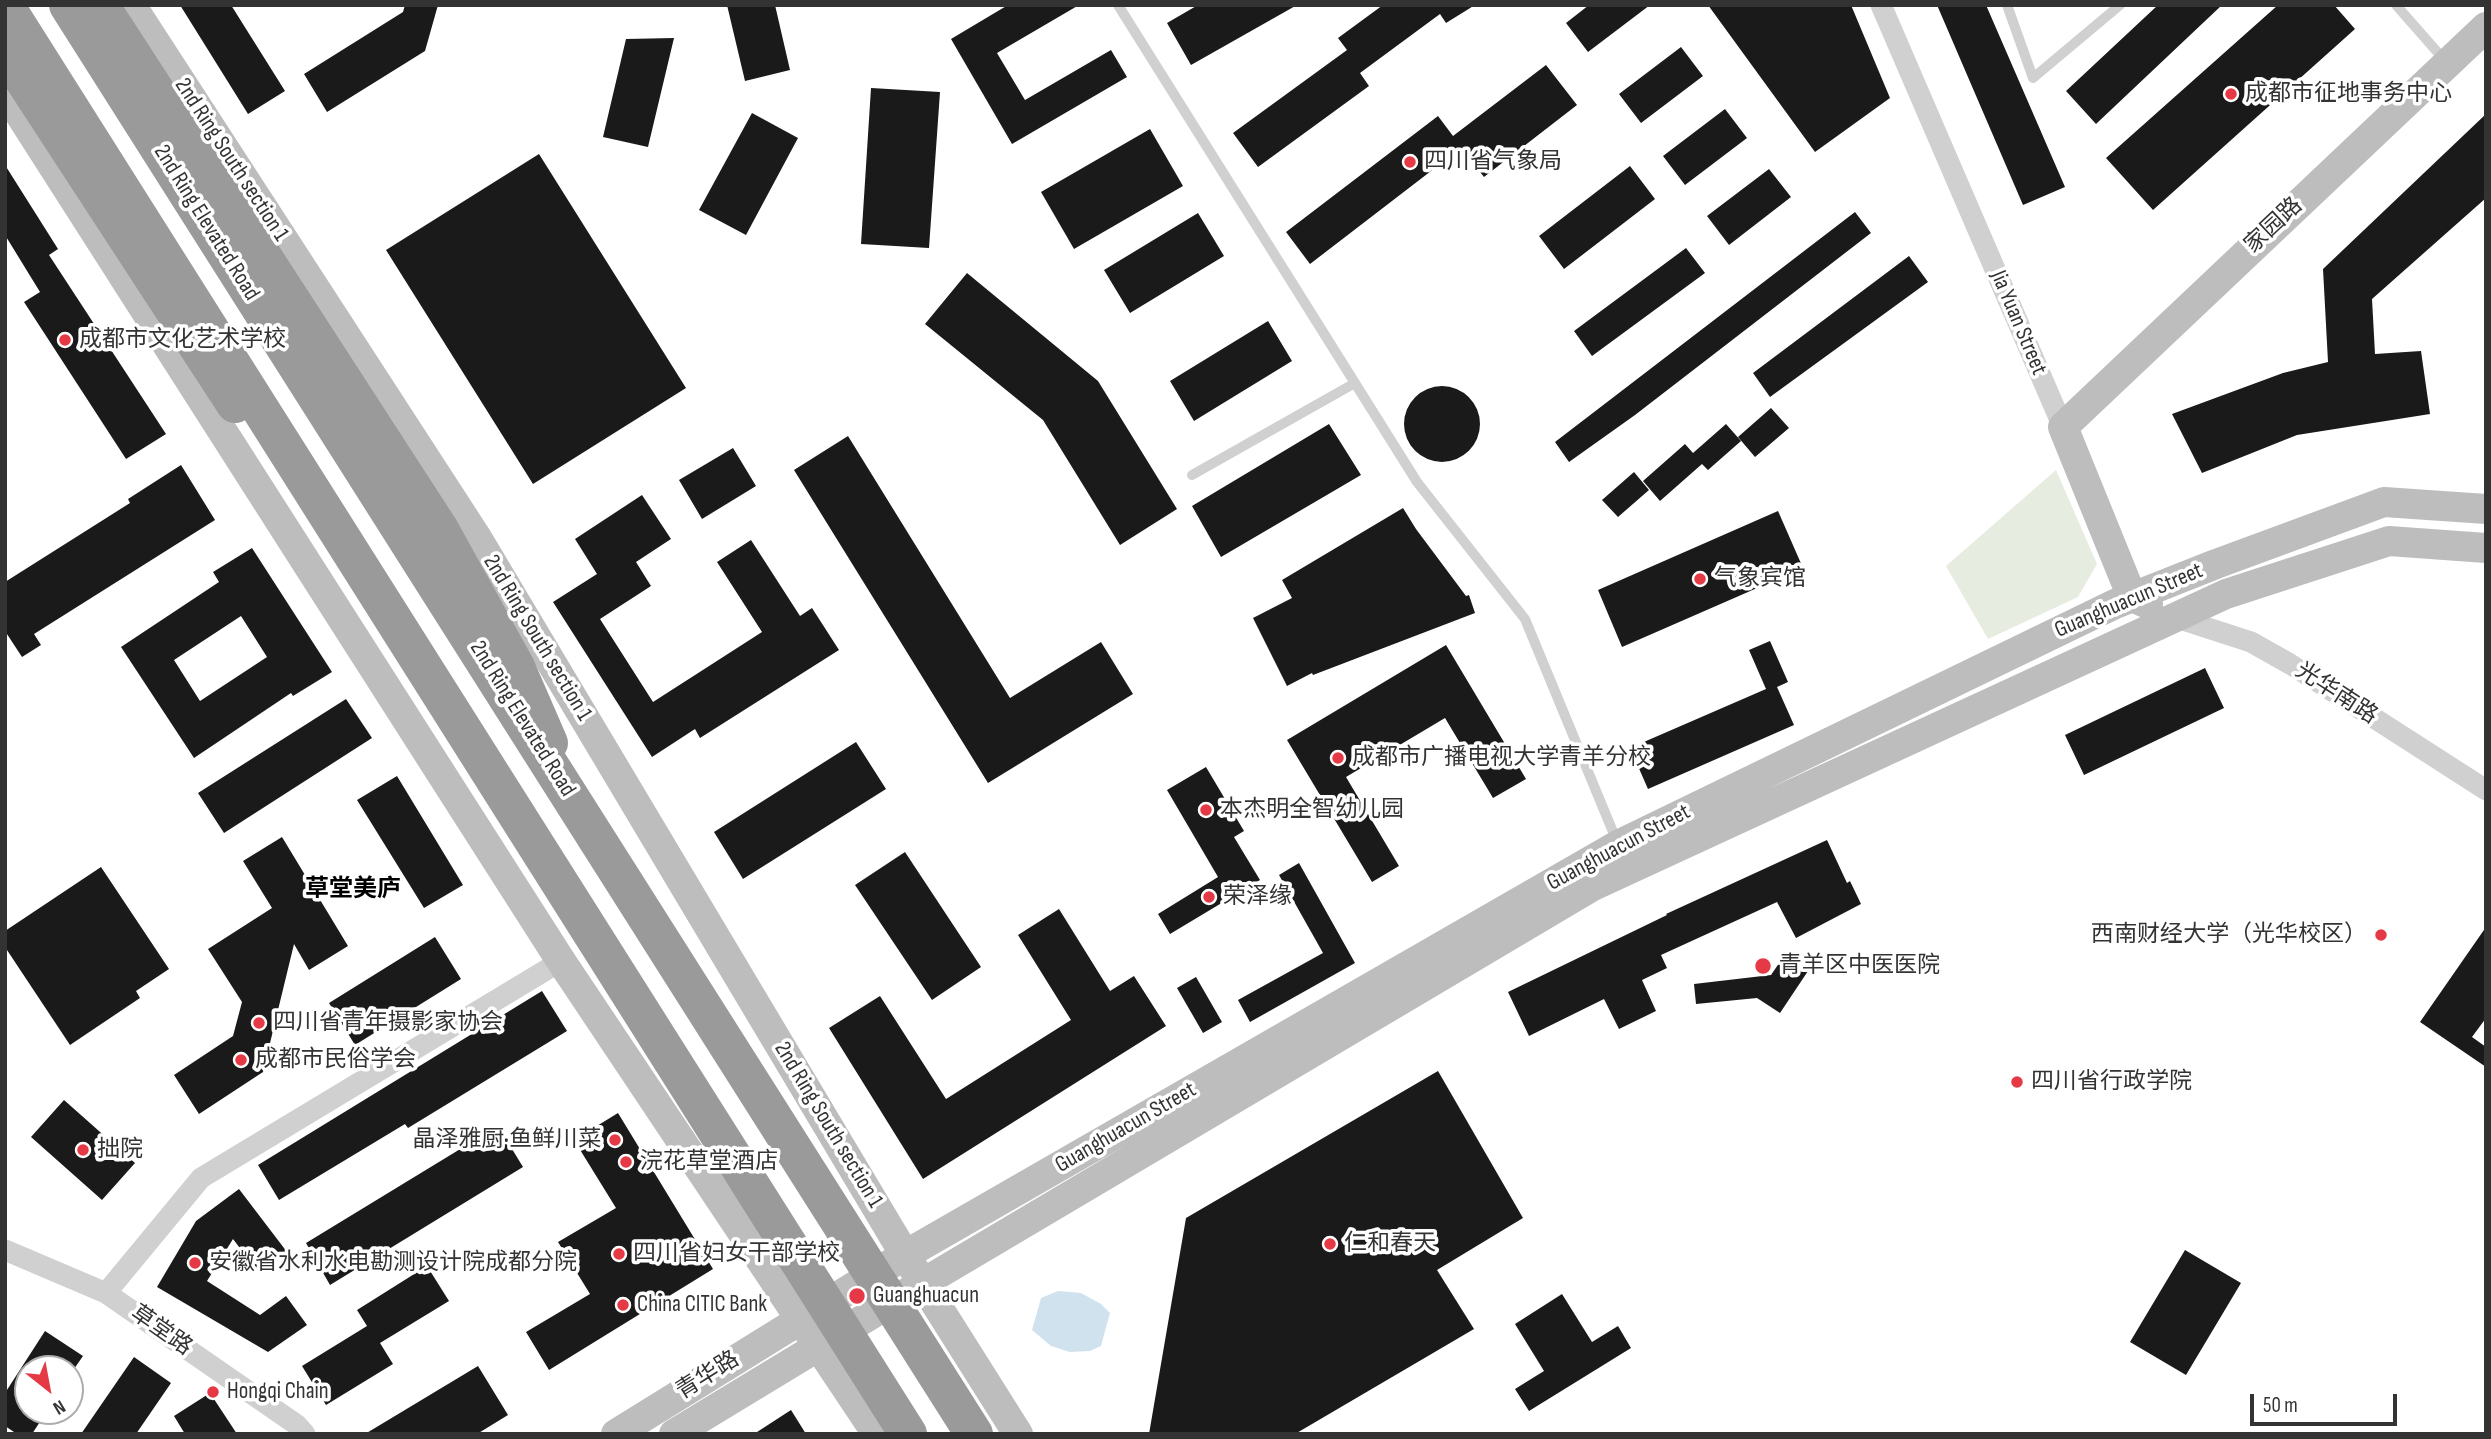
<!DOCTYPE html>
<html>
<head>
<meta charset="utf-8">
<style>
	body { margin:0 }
	#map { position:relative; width:2491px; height:1439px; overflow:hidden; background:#fff; font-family:"Sofia Sans Condensed",sans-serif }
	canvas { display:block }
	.frame { position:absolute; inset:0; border:7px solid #333; pointer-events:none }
	.north { position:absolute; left:14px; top:1355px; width:70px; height:70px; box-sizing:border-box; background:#fff; border:2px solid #adadad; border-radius:50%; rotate:149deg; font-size:19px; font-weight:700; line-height:28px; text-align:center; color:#333 }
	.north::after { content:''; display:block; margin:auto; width:24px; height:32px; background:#e63946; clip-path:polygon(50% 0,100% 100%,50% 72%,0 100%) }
	.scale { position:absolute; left:2250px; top:1394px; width:147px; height:32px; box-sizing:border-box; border:4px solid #333; border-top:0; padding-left:9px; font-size:21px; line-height:24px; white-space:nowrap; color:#333; -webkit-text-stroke:5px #fff; paint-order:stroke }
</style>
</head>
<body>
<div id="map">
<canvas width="2491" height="1439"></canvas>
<div class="frame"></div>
<div class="north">N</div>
<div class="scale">50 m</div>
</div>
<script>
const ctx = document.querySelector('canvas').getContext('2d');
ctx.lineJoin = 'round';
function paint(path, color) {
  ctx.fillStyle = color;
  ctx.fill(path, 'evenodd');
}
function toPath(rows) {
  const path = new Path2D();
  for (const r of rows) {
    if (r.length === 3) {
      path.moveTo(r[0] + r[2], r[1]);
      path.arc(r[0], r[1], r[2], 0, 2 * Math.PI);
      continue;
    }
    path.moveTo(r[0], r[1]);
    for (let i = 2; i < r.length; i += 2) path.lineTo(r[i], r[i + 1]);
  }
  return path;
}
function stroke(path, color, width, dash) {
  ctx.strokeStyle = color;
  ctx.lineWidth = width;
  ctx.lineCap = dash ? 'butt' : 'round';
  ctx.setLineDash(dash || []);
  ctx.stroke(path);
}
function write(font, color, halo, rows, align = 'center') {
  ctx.font = font + ' "Sofia Sans Condensed","Noto Sans SC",sans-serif';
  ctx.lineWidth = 7;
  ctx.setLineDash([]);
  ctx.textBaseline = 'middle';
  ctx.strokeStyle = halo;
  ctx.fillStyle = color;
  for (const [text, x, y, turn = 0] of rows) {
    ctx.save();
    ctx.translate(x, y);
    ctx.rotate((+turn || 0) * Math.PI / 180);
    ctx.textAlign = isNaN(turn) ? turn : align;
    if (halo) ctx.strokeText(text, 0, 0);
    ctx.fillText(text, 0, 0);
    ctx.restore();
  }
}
paint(toPath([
	[2056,470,2097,564,2078,597,1988,639,1946,566]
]), '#e6ecdf');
paint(toPath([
	[1058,1291,1081,1293,1101,1304,1110,1313,1101,1346,1090,1351,1070,1352,1051,1346,1032,1330,1041,1298]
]), '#cfe2ee');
paint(toPath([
	[180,5,231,5,285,91,248,114],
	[405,5,438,5,425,51,327,112,304,74,403,12],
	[727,5,775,5,790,70,745,81],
	[1008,5,1079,5,997,53,1025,100,1111,50,1127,77,1012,144,951,39],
	[1198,5,1297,5,1191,65,1167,23],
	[1383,5,1475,5,1446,23,1440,14,1360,73,1369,86,1258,167,1233,133,1347,50,1338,38],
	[1589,5,1650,5,1588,52,1566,23],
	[1708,5,1851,5,1890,98,1815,152],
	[1937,5,1986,5,2065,187,2023,205],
	[2158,5,2222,5,2096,124,2066,91],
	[2278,5,2334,5,2355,29,2153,210,2106,158],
	[674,38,648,147,603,137,626,39],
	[1681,47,1703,76,1641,123,1619,94],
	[1546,65,1577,105,1484,177,1461,148,1310,264,1286,232,1438,116,1453,136],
	[871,88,940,92,929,248,861,244],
	[1725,109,1747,138,1685,185,1663,156],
	[752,113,798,138,746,235,699,210],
	[2486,114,2486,198,2372,299,2375,354,2421,351,2430,414,2297,435,2202,473,2172,414,2283,373,2328,362,2323,269],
	[1150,129,1183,186,1074,249,1041,192],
	[539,154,686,388,533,484,386,250],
	[5,165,58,249,49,255,166,434,126,459,24,302,40,292,5,235],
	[1630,166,1655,199,1564,269,1539,236],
	[1769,169,1791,197,1729,245,1707,216],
	[1855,212,1871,233,1635,415,1569,462,1555,442],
	[1198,213,1224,256,1130,313,1104,270],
	[1686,248,1705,273,1592,356,1574,331],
	[1909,256,1928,282,1770,397,1753,373],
	[967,273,1098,381,1177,509,1120,545,1043,420,925,324],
	[1268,321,1292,361,1194,421,1170,381],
	[1442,424,38],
	[1771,408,1789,428,1755,457,1738,437],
	[1329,424,1361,475,1221,557,1192,506],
	[1726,424,1741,441,1708,470,1702,464,1660,501,1643,481,1685,444,1693,453],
	[848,436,1010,698,1101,642,1133,694,988,783,794,470],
	[733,448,756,486,702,519,679,480],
	[181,465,215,520,34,634,41,645,22,657,5,631,5,582,130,503,128,499],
	[1634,472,1649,490,1618,517,1602,500],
	[642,495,671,539,636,562,651,586,600,619,653,702,762,632,717,562,751,540,800,616,812,608,839,650,700,738,695,729,652,757,553,602,597,574,575,539],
	[1403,508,1416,529,1466,596,1469,595,1475,613,1313,675,1312,673,1287,686,1253,618,1292,598,1282,580],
	[1778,511,1803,568,1622,647,1598,590],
	[252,548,332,672,293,696,291,693,194,758,121,647,219,582,213,572],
	[241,616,267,657,200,701,174,660],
	[1770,641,1788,682,1777,687,1794,725,1648,789,1630,748,1766,689,1749,650],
	[1446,645,1526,779,1493,798,1445,718,1346,777,1399,866,1372,882,1287,740],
	[2205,668,2224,708,2084,775,2065,735],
	[346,699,372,738,224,833,198,793],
	[856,742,886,789,743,879,714,832],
	[1206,767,1244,831,1234,837,1260,880,1170,934,1158,914,1218,877,1167,790],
	[397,776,463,885,424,908,357,800],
	[282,837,348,946,309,970,294,944,263,1072,199,1114,174,1075,233,1036,242,1002,208,949,272,908,243,861],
	[1827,840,1847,883,1850,881,1861,904,1796,938,1777,902,1661,955,1667,968,1642,980,1656,1011,1619,1029,1604,999,1529,1036,1508,992,1667,915,1666,914],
	[905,852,981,967,932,1000,855,885],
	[1299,863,1355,963,1250,1022,1238,1000,1323,953,1279,875],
	[101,867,169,969,136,991,140,998,70,1045,5,947,5,931],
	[1059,909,1110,991,1134,976,1166,1026,923,1179,829,1028,880,996,946,1099,1071,1020,1018,935],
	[2486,927,2486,1018,2472,1037,2486,1047,2486,1067,2420,1022],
	[435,937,461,979,355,1045,329,1003],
	[1786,953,1810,968,1780,1013,1757,998,1696,1004,1694,984,1771,975],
	[1196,977,1222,1022,1203,1033,1177,988],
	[542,991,567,1031,408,1128,405,1124,279,1200,258,1165],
	[1438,1071,1523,1218,1437,1270,1474,1329,1295,1434,1149,1434,1186,1218],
	[64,1100,135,1163,102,1200,31,1137],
	[618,1113,713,1269,549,1370,526,1332,590,1294,558,1242,616,1208,574,1140],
	[498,1126,523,1167,330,1285,306,1243],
	[239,1189,287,1252,259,1273,233,1239,207,1281,260,1315,286,1296,307,1325,268,1352,157,1287,196,1221],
	[2185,1250,2241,1283,2186,1375,2130,1342],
	[427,1266,449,1301,380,1343,393,1364,326,1405,302,1366,367,1326,357,1310],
	[1562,1294,1592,1342,1618,1326,1631,1348,1529,1411,1515,1389,1544,1371,1515,1324],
	[45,1331,83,1356,74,1369,28,1369,28,1411,47,1411,32,1434,17,1434,5,1426,5,1393],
	[134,1357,171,1383,136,1434,81,1434],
	[478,1366,508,1415,477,1434,365,1434],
	[210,1393,237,1434,185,1434,174,1416],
	[791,1410,806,1434,754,1434]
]), '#1a1a1a');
stroke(toPath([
	[1118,5,1417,482,1525,619,1618,844],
	[2007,5,2033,78,2120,5],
	[2396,5,2447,63],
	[1192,475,1355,383]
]), '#d0d0d0', 10);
stroke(toPath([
	[1881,5,2063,427],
	[2177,618,2251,642,2290,664,2486,790],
	[5,1250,106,1293,297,1425,305,1434],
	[106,1293,201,1178,561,961]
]), '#d0d0d0', 21);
stroke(toPath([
	[131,5,477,538,905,1255,1018,1434],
	[5,91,561,961,877,1434],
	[2148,604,2132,597,2063,427,2486,27],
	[616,1434,905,1255,1618,845,2115,604,2216,564,2384,502,2486,509],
	[674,1434,923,1283,1591,887,2226,594,2389,541,2486,548]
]), '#bdbdbd', 30);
stroke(toPath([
	[100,5,439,528,516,667,549,743],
	[5,51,235,404]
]), '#9a9a9a', 38);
stroke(toPath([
	[5,5,908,1434],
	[68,5,974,1434]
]), '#9a9a9a', 38);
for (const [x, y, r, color] of [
	[2231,94,7,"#e63946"],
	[1410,162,7,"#e63946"],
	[65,340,7,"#e63946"],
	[1700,579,7,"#e63946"],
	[1338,758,7,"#e63946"],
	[1206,810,7,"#e63946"],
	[1209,897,7,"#e63946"],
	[2381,935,7,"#e63946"],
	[1763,966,9,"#e63946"],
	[259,1023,7,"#e63946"],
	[241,1060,7,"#e63946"],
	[2017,1082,7,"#e63946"],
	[615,1140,7,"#e63946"],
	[83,1150,7,"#e63946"],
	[626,1162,7,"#e63946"],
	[1330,1244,7,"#e63946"],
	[619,1254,7,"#e63946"],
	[195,1263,7,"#e63946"],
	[857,1296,9,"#e63946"],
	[623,1305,7,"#e63946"],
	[213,1392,7,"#e63946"]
]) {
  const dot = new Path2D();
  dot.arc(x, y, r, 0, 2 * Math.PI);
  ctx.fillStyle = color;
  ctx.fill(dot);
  stroke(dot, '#fff', 2.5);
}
write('23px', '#333', '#fff', [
	["成都市征地事务中心",2245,94],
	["四川省气象局",1424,162],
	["成都市文化艺术学校",79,340],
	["气象宾馆",1714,579],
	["成都市广播电视大学青羊分校",1352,758],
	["本杰明全智幼儿园",1220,810],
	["荣泽缘",1223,897],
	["西南财经大学（光华校区）",2367,935,"right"],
	["青羊区中医医院",1779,966],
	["四川省青年摄影家协会",273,1023],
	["成都市民俗学会",255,1060],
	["四川省行政学院",2031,1082],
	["晶泽雅厨·鱼鲜川菜",601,1140,"right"],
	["拙院",97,1150],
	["浣花草堂酒店",640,1162],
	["仁和春天",1344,1244],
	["四川省妇女干部学校",633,1254],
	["安徽省水利水电勘测设计院成都分院",209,1263],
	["Guanghuacun",873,1296],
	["China CITIC Bank",637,1305],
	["Hongqi Chain",227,1392]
], 'left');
write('23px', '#333', '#fff', [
	["2nd Ring South section 1",231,160,57],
	["2nd Ring Elevated Road",206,223,58],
	["家园路",2274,226,-43],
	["Jia Yuan Street",2018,323,67],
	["Guanghuacun Street",2129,601,-23],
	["2nd Ring South section 1",537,638,59],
	["光华南路",2336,694,33],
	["2nd Ring Elevated Road",522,719,58],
	["Guanghuacun Street",1619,848,-28],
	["2nd Ring South section 1",828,1125,59],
	["Guanghuacun Street",1126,1128,-30],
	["草堂路",161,1331,35],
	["青华路",708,1376,-32]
]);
write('bold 24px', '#000', '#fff', [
	["草堂美庐",353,890]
]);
</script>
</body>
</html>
